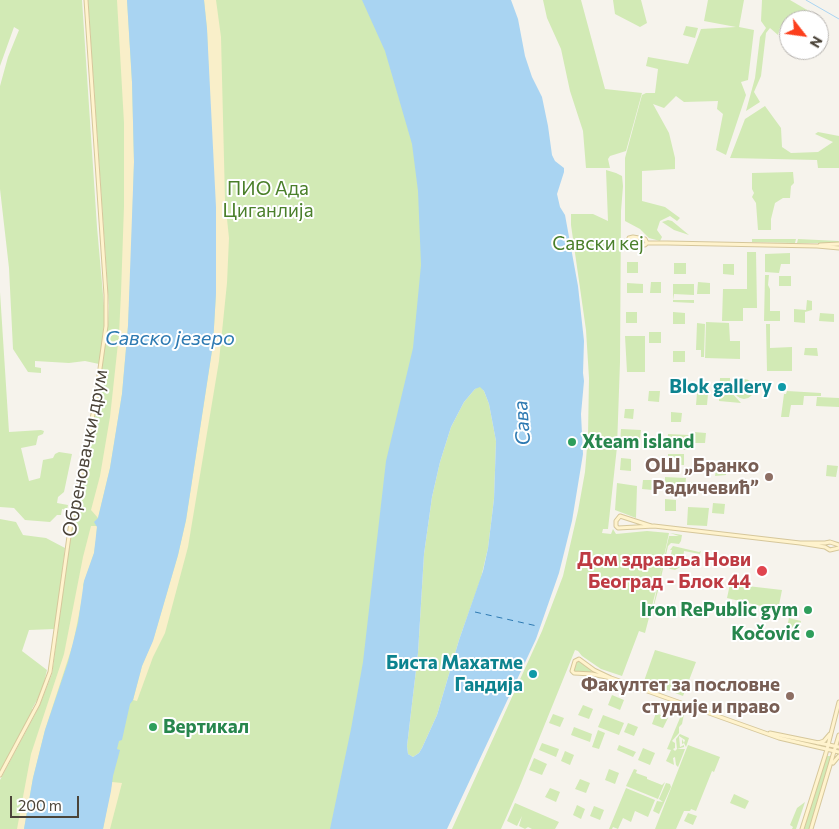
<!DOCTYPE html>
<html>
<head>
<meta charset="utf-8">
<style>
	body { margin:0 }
	#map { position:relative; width:839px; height:829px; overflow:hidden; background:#f6f3ec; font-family:Commissioner,sans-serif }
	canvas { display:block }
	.north { position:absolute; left:779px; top:10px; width:50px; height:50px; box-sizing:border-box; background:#fff; border:1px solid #b7b4b0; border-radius:50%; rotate:120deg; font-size:14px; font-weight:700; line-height:20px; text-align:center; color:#4b4439 }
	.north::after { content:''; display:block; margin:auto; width:18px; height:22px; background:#fc3f1d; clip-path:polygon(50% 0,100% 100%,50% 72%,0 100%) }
	.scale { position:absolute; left:10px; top:796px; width:69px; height:22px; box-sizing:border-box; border:2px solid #4b4439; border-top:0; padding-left:6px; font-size:15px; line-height:18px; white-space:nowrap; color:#4b4439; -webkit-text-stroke:4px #fff; paint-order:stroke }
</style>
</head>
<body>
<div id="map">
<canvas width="839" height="829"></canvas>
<div class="north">N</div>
<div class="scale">200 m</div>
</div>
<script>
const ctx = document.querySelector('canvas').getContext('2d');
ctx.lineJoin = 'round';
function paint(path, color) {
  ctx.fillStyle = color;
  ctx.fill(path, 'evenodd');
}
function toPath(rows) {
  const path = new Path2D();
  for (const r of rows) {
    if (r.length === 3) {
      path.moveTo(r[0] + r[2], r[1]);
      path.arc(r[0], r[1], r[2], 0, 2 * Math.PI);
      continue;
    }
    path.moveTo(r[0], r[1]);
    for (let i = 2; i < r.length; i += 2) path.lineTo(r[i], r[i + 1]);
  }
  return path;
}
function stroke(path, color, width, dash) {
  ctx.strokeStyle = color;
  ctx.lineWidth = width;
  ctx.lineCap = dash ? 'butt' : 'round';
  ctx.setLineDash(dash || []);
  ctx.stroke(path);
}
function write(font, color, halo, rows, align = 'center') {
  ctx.font = font + ' Commissioner,sans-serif';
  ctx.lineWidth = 4;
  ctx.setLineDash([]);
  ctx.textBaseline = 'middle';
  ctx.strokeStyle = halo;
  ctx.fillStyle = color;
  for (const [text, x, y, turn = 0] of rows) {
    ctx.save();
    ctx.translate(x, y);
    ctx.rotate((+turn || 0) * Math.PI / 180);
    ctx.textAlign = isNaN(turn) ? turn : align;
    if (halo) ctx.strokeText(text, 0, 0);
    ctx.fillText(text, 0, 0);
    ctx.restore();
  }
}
paint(toPath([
	[0,0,82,0,97,227,104,306,104,326,99,364,85,361,69,363,35,361,35,367,41,368,41,373,28,372,13,349,9,268,0,189,0,86,8,57,19,30,14,27,0,66],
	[88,0,380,0,438,250,343,829,0,829,0,780,39,707,52,674,70,540,97,404,108,325,109,306],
	[543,0,581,0,605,89,642,93,626,151,610,156,608,159,610,168,586,168,583,131,570,91,561,49,547,18],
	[613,0,641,0,647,23,640,27,615,14],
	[708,0,744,0,739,27,754,30,748,80,741,82,746,95,726,155,716,150,723,114,717,109,718,101,684,102,676,96,664,108,653,104,669,133,675,158,675,169,642,171,642,201,665,207,680,218,677,221,670,216,660,221,657,230,662,237,660,241,649,238,640,229,625,221,625,158,642,95,646,93,655,93,658,69,646,66,648,57,688,64,701,29,736,27,704,21],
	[762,0,790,0,814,14,811,20,801,20,793,14,791,20,789,20,788,31,780,28,778,35,770,28,766,33,761,76,754,92,760,102,746,111,755,78,760,37,766,28,761,21],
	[686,26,698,28,695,38,683,35],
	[765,106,781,128,782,147,791,153,818,152,833,142,815,134,818,132,839,136,839,168,818,168,817,160,730,158,745,119],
	[606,170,616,173,622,176,623,186,621,211,620,362,617,447,608,529,603,529,602,533,611,534,613,529,616,534,647,531,669,533,660,575,645,633,639,631,622,676,601,669,582,656,578,651,575,650,519,788,501,829,452,829,542,631,563,576,578,511,585,472,588,435,589,378,586,330,571,225,571,214,593,214,608,221],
	[793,172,794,183,791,186,790,198,783,198,775,203,771,219,771,230,758,230,756,203,752,197,754,193,752,189,752,173],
	[668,220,672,221,689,235,674,230,662,222],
	[752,239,796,239,795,243,752,242],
	[798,239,839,241,838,243,797,243],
	[747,252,756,252,757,308,743,308,743,321,722,321,723,289,747,289],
	[790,253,790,264,781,264,779,273,765,272,765,254],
	[627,262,638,262,638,273,627,273],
	[674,263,686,263,686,274,674,274],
	[723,264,734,264,734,275,723,274],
	[765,275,769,275,768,285,770,289,770,311,780,311,780,321,764,321],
	[779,276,791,276,791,286,779,286],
	[651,282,661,282,661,293,650,293],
	[698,282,710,283,710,294,697,294],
	[627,283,643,284,643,293,627,293],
	[673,284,694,284,694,295,674,294,673,300,694,300,694,303,673,302],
	[0,292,9,432,41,430,44,431,43,434,38,436,36,445,21,448,29,481,40,478,43,460,53,458,55,454,59,452,72,454,64,492,58,497,57,503,68,505,67,510,62,509,61,515,57,515,50,522,25,520,14,508,0,507],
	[807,300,812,301,812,310,805,312,805,323,794,322,794,309,806,310],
	[626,312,637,312,637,323,626,323],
	[673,312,685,313,685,324,673,324],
	[820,313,834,314,834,322,819,321],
	[706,322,729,323,730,341,740,341,740,359,705,358],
	[697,323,705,324,704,357,701,357,701,350,696,350],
	[766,324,770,324,770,348,792,347,792,371,767,371],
	[649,332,661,332,661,343,649,343],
	[625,336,645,336,645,372,627,372],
	[805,348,817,348,818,356,804,355],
	[673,351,685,351,685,362,673,362],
	[720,378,730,378,730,391,741,403,719,401],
	[744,389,10],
	[480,386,484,391,489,404,496,441,494,499,488,548,481,578,459,640,437,715,422,748,419,753,413,757,408,754,407,746,418,653,424,554,432,497,440,462,451,427,464,402,475,389],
	[649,391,660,391,659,402,648,401],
	[787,391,821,393,821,396,804,396,803,405,791,405,789,417,781,417,784,394,786,394],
	[697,393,708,394,707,405,696,405],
	[817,397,839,398,839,407,816,406],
	[625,409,634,409,633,419,624,418],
	[671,412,682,413,681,422,671,422],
	[621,429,641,430,640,440,624,439,620,445],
	[694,432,706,433,705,443,693,443],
	[668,434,689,435,688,450,667,449],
	[668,454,684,454,684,465,677,465,677,459,668,459],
	[621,458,631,459,631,471,620,470],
	[717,464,727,465,726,475,715,476],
	[827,465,838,466,836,477,826,476],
	[665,477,686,478,685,488,665,487],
	[643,480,654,480,653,490,642,489],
	[691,482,702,483,701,493,690,493],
	[617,483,637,486,636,518,615,510],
	[665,499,676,500,676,511,665,511],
	[713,503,725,504,724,514,712,513],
	[688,507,709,508,707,526,687,525],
	[0,519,16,522,23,535,46,538,65,548,55,629,29,630,22,651,47,670,42,691,32,709,35,710,0,775],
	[670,533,682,535,681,541,679,544,671,543,668,546,659,587,650,620,669,536,679,536],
	[673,546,699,552,701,551,700,554,684,551,682,566,675,570,670,569,667,566,668,566,672,550,670,550],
	[730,584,782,590,778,610,727,598],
	[789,618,801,621,799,629,787,627],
	[655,650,696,662,683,696,644,681],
	[579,661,591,669,591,673,575,672,574,670,577,662],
	[612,695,624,700,620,710,608,705],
	[583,705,593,709,589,719,578,715],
	[656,713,668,718,663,728,652,724],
	[682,713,684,714,682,724,679,727,679,733,672,741,675,743,675,748,673,749,675,751,677,749,685,749,678,767,676,765,675,757,673,758,674,765,666,761,671,750,667,749],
	[553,714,564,718,560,727,549,723],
	[603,715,624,723,619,735,598,727],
	[628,723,638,727,634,736,624,732],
	[574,727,592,734,590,742,571,735],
	[598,730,605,733,599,749,592,747],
	[680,734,689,738,686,747,684,743,682,744,682,739,684,743,685,740,679,736,680,747,684,745,684,747,677,749,676,739],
	[542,743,559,749,556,757,539,750],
	[619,745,636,752,633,757,617,750],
	[688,745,720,757,714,772,712,771,696,811,691,809,690,811,684,811,676,829,655,829],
	[643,748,655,753,650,765,638,760],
	[565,751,574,755,570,765,561,761],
	[827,756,831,756,822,790,809,829,804,829],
	[534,758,547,764,542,775,529,770],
	[609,769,619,773,615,784,605,780],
	[634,769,637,770,636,773,647,777,647,779,662,785,665,782,658,799,626,786],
	[580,779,590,783,586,793,575,789],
	[666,783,670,784,671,787,659,814,653,811,657,801,663,802,659,799],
	[550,788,560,792,556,802,545,797],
	[626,788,655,800,648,817,635,811,631,822,623,818,618,829,613,827,612,829,609,829],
	[734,794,749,801,745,809,730,803],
	[805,802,796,829,792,829,793,827,790,825,797,808],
	[515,803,559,822,555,829,532,829,528,827,525,829,519,826,522,816,517,826,507,821],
	[577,805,585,809,581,819,573,815],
	[594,806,604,810,600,820,590,816],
	[688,813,697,816,693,825,684,821]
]), '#d2eab5');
paint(toPath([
	[117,0,127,0,132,82,134,162,131,265,128,326,122,394,110,468,98,518,91,510,100,476,110,417,119,334,121,293,124,206,124,123],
	[204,0,216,0,221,37,225,200,229,238,227,283,219,361,188,547,165,633,153,657,137,701,133,700,142,666,154,637,178,555,186,520,213,344,216,293,207,29],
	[91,526,97,526,96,540,94,553,83,585,84,589,73,644,45,730,33,778,24,829,17,829,31,754,64,654,83,557],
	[112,782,122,783,110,829,103,829]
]), '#f9efc9');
paint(toPath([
	[127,0,204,0,207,29,216,207,216,293,213,344,186,520,178,555,153,641,142,666,133,700,130,704,122,740,119,741,117,749,120,750,113,776,111,791,103,829,24,829,33,778,45,730,68,662,78,623,84,581,94,553,97,527,94,522,98,518,110,468,122,394,128,326,134,162,132,82],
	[362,0,511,0,518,19,525,56,532,77,542,97,548,126,552,155,555,161,564,168,564,172,557,194,560,207,565,215,578,286,584,341,583,373,584,381,581,414,583,454,572,521,559,573,536,639,447,829,330,829,351,729,363,662,386,461,413,348,421,265,418,191,412,144,385,51],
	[480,387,484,391,489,404,496,441,494,499,488,548,483,571,459,640,437,715,422,748,419,753,413,757,408,754,407,746,418,653,424,554,432,497,440,462,451,427,464,402,475,389]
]), '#a9d4f2');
stroke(toPath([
	[806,0,839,19]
]), '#a9d4f2', 1);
stroke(toPath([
	[475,612,537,626]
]), '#2e7ab2', 1, [6, 5]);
const secondary = toPath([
	[647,243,645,239,633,237,629,238,628,241,631,245,645,245,647,243,667,243,817,246,839,248],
	[820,245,839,244],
	[651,526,620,516,616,521,616,526,618,528,654,526,800,543,825,547,830,550,839,548],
	[800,543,825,543,830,542,839,545],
	[611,678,592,674,574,673,572,671,575,661,579,659,594,670,611,678,779,738,839,752],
	[770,733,839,747],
	[818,743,824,741,830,734],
	[833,763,839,756],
	[0,775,38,704,50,672,70,529,95,404,106,326,106,295,86,0],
	[802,829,826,753,839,702],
	[811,829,839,735]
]);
stroke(secondary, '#d6c79b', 5);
stroke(secondary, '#fff3cd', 3);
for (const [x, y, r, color] of [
	[782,387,5,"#0f9aa8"],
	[572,442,5,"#2e9e5b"],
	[769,477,5,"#8d6e63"],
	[762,571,6,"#e0444e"],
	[808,610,5,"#2e9e5b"],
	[810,634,5,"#2e9e5b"],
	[533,674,5,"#0f9aa8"],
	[790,696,5,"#8d6e63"],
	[153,727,5,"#2e9e5b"]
]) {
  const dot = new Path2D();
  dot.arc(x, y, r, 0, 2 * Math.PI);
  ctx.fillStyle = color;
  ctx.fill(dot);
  stroke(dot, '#fff', 2);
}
write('19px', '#4a7f2a', '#fff', [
	["ПИО Ада",268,189],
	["Циганлија",268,211],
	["Савски кеј",598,244]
]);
write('bold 19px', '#0d838f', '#fff', [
	["Blok gallery",772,387],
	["Биста Махатме",523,663],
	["Гандија",523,685]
], 'right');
write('bold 19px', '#27864d', '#fff', [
	["Xteam island",582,442],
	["Iron RePublic gym",798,610,"right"],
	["Kočović",800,634,"right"],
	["Вертикал",163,727]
], 'left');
write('19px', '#4b4439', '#fff', [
	["Обреновачки друм",85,453,-79]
]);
write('bold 19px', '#785e54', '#fff', [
	["ОШ „Бранко",759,466],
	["Радичевић”",759,488],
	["Факултет за пословне",780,685],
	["студије и право",780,707]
], 'right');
write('bold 19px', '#be3a42', '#fff', [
	["Дом здравља Нови",751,560],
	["Београд - Блок 44",751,582]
], 'right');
write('italic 20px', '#2e7ab2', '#fff', [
	["Савско језеро",170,338],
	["Сава",522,423,-94]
]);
</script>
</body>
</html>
